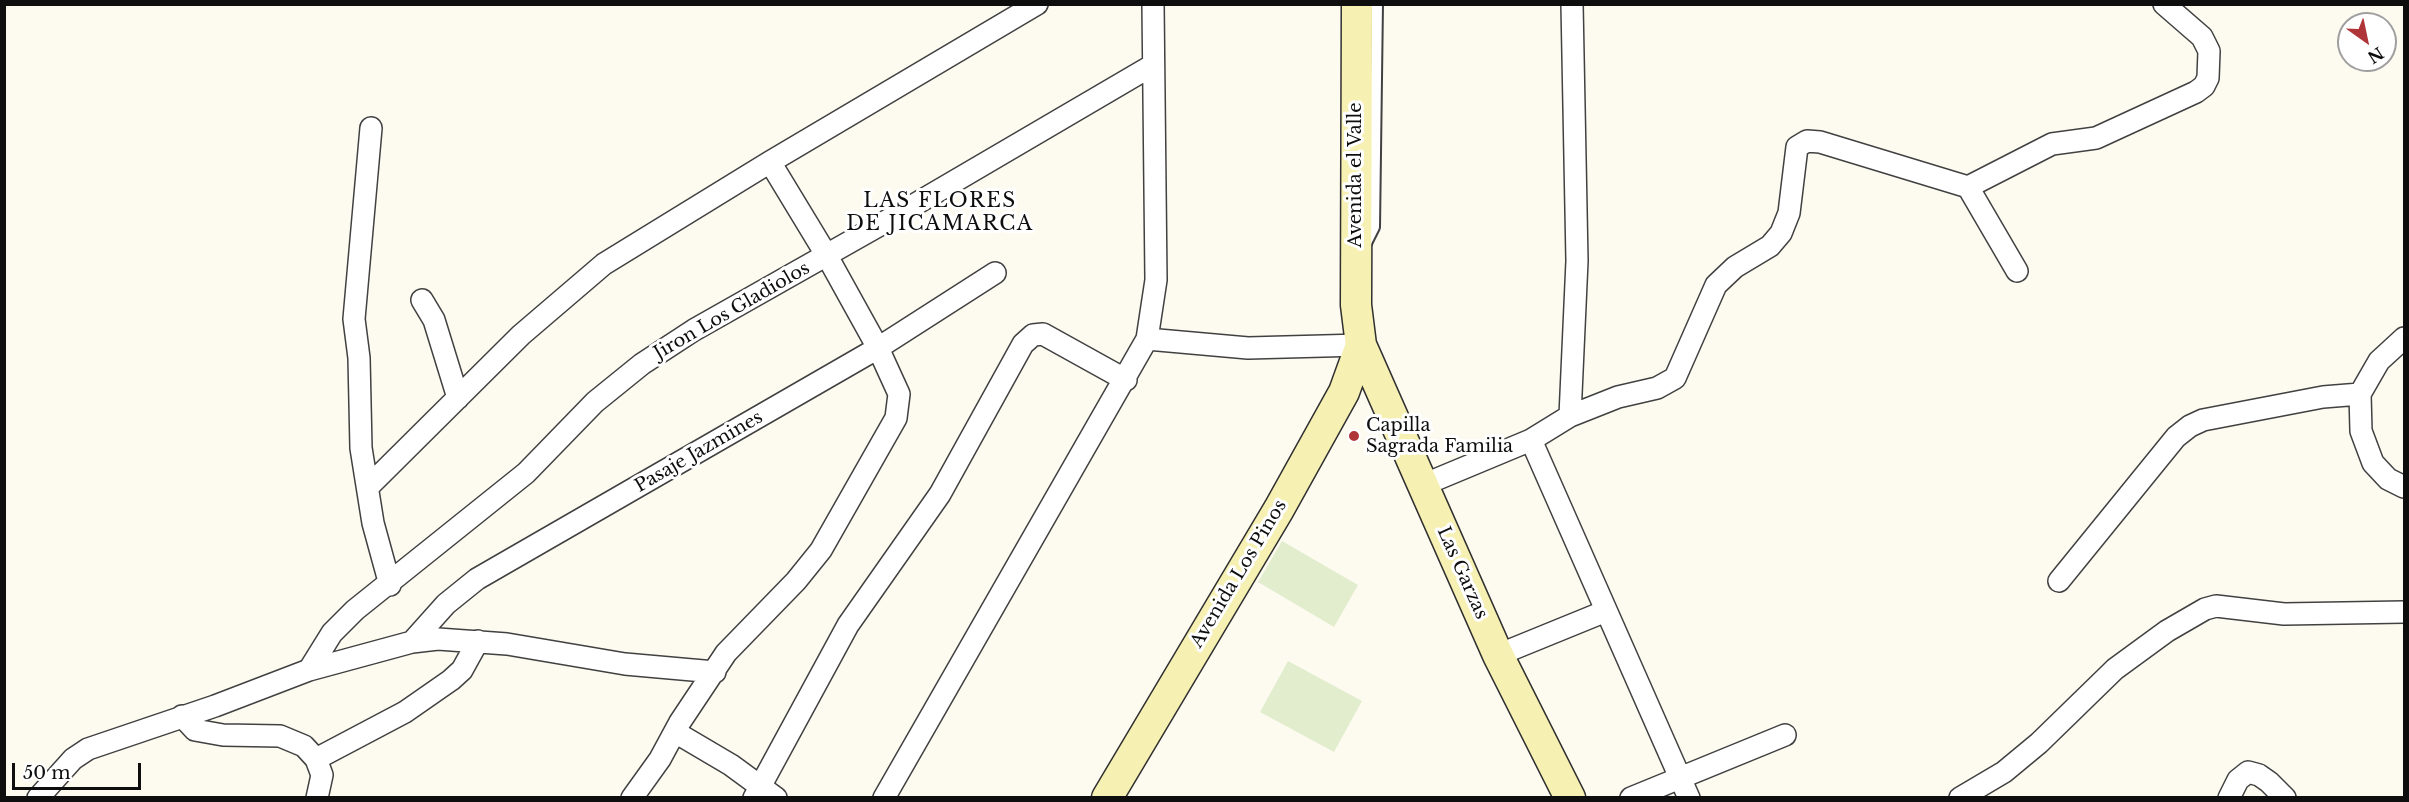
<!DOCTYPE html>
<html>
<head>
<meta charset="utf-8">
<style>
	body { margin:0 }
	#map { position:relative; width:2409px; height:802px; overflow:hidden; background:#fdfbf0; font-family:"Libre Baskerville",serif }
	canvas { display:block }
	.frame { position:absolute; inset:0; border:6px solid #0e0e0e; pointer-events:none }
	.north { position:absolute; left:2337px; top:12px; width:60px; height:60px; box-sizing:border-box; background:#fff; border:2px solid #9f9f9f; border-radius:50%; rotate:147deg; font-size:16px; font-weight:700; line-height:24px; text-align:center; color:#0e0e0e }
	.north::after { content:''; display:block; margin:auto; width:21px; height:27px; background:#af3539; clip-path:polygon(50% 0,100% 100%,50% 72%,0 100%) }
	.scale { position:absolute; left:12px; top:763px; width:129px; height:27px; box-sizing:border-box; border:3px solid #0e0e0e; border-top:0; padding-left:8px; font-size:18px; line-height:21px; white-space:nowrap; color:#0e0e0e; -webkit-text-stroke:4px #fff; paint-order:stroke }
</style>
</head>
<body>
<div id="map">
<canvas width="2409" height="802"></canvas>
<div class="frame"></div>
<div class="north">N</div>
<div class="scale">50 m</div>
</div>
<script>
const ctx = document.querySelector('canvas').getContext('2d');
ctx.lineJoin = 'round';
function paint(path, color) {
  ctx.fillStyle = color;
  ctx.fill(path, 'evenodd');
}
function toPath(rows) {
  const path = new Path2D();
  for (const r of rows) {
    path.moveTo(r[0], r[1]);
    for (let i = 2; i < r.length; i += 2) path.lineTo(r[i], r[i + 1]);
  }
  return path;
}
function stroke(path, color, width, dash) {
  ctx.strokeStyle = color;
  ctx.lineWidth = width;
  ctx.lineCap = dash ? 'butt' : 'round';
  ctx.setLineDash(dash || []);
  ctx.stroke(path);
}
function write(font, color, halo, rows, align = 'center') {
  ctx.font = font + ' "Libre Baskerville",serif';
  ctx.lineWidth = 6;
  ctx.setLineDash([]);
  ctx.textBaseline = 'middle';
  ctx.strokeStyle = halo;
  ctx.fillStyle = color;
  for (const [text, x, y, turn = 0] of rows) {
    ctx.save();
    ctx.translate(x, y);
    ctx.rotate((+turn || 0) * Math.PI / 180);
    ctx.textAlign = isNaN(turn) ? turn : align;
    if (halo) ctx.strokeText(text, 0, 0);
    ctx.fillText(text, 0, 0);
    ctx.restore();
  }
}
paint(toPath([
	[1282,541,1358,585,1334,627,1258,582],
	[1288,661,1362,701,1334,752,1260,712]
]), '#e2edce');
const lane = toPath([
	[1365,245,1374,227,1377,4]
]);
const street = toPath([
	[371,128,354,319,359,358,361,448,373,523,390,585],
	[1968,187,2017,271],
	[422,300,434,320,458,398],
	[2404,338,2379,361,2360,394,2361,431,2373,463,2388,479,2404,487],
	[1147,339,1248,348,1361,345],
	[1570,416,1577,261,1572,4],
	[1531,440,1689,798],
	[1423,485,1531,440,1570,416,1618,397,1657,388,1675,378,1716,285,1735,267,1770,246,1781,233,1789,213,1797,147,1807,141,1820,142,1968,187,2052,144,2096,138,2196,92,2204,86,2208,78,2209,51,2202,37,2164,4],
	[369,486,521,335,604,264,770,162,1037,4],
	[2059,581,2176,437,2190,426,2203,420,2323,397,2360,394],
	[412,642,446,604,477,579,878,348,995,273],
	[1498,655,1606,611],
	[309,670,332,633,355,610,526,473,595,402,642,364,694,330,885,222,1153,65],
	[182,716,195,730,223,735,280,736,304,746,316,759,322,775,317,798],
	[675,732,731,765,776,798],
	[316,759,405,712,451,680,462,670,478,641],
	[38,798,73,759,88,749,215,706,309,670,412,642,438,639,507,644,625,664,715,672],
	[632,798,660,759,680,722,726,653,796,581,821,550,896,418,899,394,878,348,827,256,770,162],
	[754,798,848,625,940,494,1023,344,1033,335,1043,334,1126,380],
	[884,798,1147,339,1156,280,1153,4],
	[1631,798,1785,735],
	[1960,798,2004,772,2039,743,2115,669,2167,631,2205,609,2216,606,2284,614,2404,612],
	[2229,798,2238,780,2248,772,2259,775,2269,782,2285,798]
]);
const secondary = toPath([
	[1357,4,1356,305,1361,345,1498,655,1570,798],
	[1107,798,1279,509,1344,392,1361,345]
]);
stroke(lane, '#414141', 14);
stroke(street, '#414141', 24);
stroke(secondary, '#303030', 33);
stroke(lane, '#fff', 10);
stroke(street, '#fff', 21);
stroke(secondary, '#f6f0b2', 30);
for (const [x, y, r, color] of [
	[1354,436,6,"#af3539"]
]) {
  const dot = new Path2D();
  dot.arc(x, y, r, 0, 2 * Math.PI);
  ctx.fillStyle = color;
  ctx.fill(dot);
  stroke(dot, '#fff', 2);
}
write('18px', '#0e0e0e', '#fff', [
	["Avenida el Valle",1356,175,-90],
	["Jiron Los Gladiolos",732,311,-30],
	["Pasaje Jazmines",699,452,-30],
	["Las Garzas",1462,573,66],
	["Avenida Los Pinos",1239,574,-59]
]);
write('18px', '#0e0e0e', '#fff', [
	["Capilla",1366,426],
	["Sagrada Familia",1366,447]
], 'left');
ctx.letterSpacing = '1.5px';
write('20px', '#0e0e0e', '#fff', [
	["LAS FLORES",940,201],
	["DE JICAMARCA",940,224]
]);
ctx.letterSpacing = '0px';
</script>
</body>
</html>
